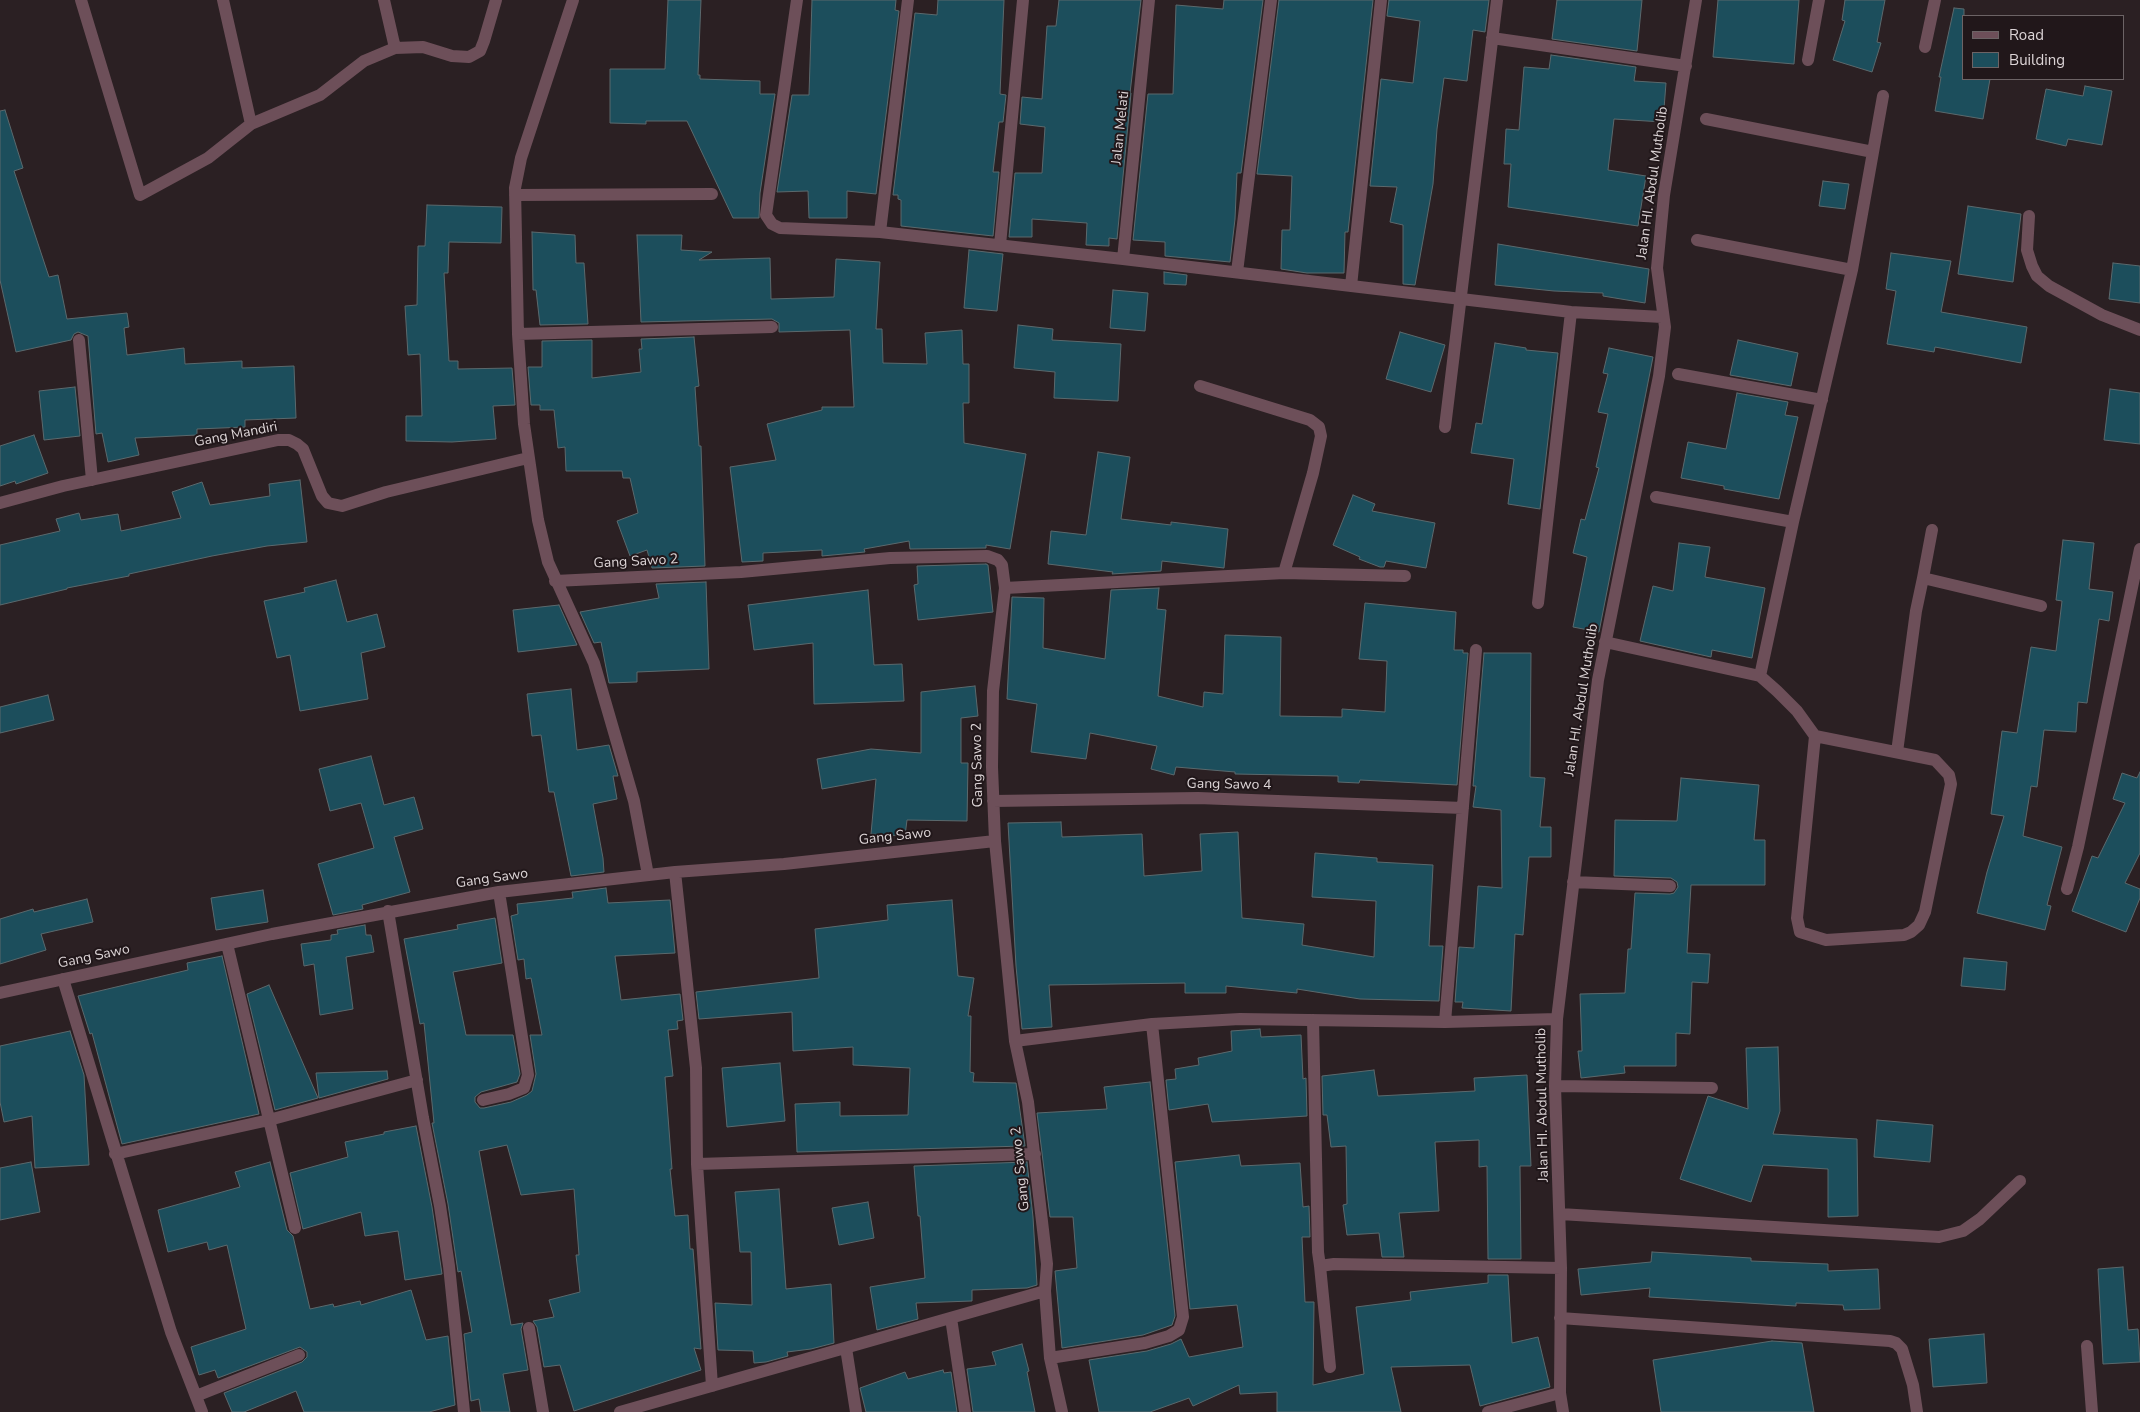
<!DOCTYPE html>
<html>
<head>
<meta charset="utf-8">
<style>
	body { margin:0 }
	#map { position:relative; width:2140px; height:1412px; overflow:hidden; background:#2b2023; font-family:"Nunito Sans",sans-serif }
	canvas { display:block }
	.legend { position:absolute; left:1962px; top:15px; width:162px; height:65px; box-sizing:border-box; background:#21171a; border:1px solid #6c6365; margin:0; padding:6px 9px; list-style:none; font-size:15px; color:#dcd4d6 }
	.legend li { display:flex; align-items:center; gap:10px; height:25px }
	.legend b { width:25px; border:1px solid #6c6365 }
</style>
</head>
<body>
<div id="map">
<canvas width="2140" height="1412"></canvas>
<ul class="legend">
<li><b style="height:6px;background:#6d4f59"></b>Road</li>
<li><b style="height:14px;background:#1c4e5c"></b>Building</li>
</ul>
</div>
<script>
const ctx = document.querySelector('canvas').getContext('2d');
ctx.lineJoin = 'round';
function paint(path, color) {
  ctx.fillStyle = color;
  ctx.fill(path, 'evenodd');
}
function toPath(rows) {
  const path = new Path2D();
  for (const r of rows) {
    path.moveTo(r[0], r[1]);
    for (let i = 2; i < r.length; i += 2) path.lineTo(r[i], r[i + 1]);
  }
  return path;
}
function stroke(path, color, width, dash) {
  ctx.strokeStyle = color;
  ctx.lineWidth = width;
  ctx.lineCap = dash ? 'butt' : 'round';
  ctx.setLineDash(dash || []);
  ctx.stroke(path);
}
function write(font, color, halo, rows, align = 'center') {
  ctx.font = font + ' "Nunito Sans",sans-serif';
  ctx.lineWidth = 4;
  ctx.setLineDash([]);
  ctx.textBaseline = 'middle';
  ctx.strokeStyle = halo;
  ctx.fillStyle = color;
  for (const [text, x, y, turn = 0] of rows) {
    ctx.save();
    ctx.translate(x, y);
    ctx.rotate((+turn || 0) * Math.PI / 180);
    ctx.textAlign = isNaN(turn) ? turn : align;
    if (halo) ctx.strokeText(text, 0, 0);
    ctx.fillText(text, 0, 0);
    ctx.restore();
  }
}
const building = toPath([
	[668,0,701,0,698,75,700,75,700,79,760,81,760,94,775,94,760,193,759,218,733,218,687,121,646,121,646,124,610,123,610,69,665,69,668,0],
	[812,0,896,0,895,10,899,11,876,194,847,191,847,218,809,218,808,191,777,192,792,95,809,95,812,0],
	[938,0,1004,0,1000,94,1006,95,1003,122,999,122,993,172,999,172,993,236,901,226,901,200,898,199,898,195,893,195,915,13,937,15,938,0],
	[1059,0,1141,0,1130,93,1131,93,1117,239,1109,238,1109,246,1086,245,1087,223,1032,219,1032,237,1009,237,1015,173,1042,173,1045,127,1020,124,1022,97,1042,99,1047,26,1056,26,1059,0],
	[1224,0,1263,0,1241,173,1237,173,1235,219,1230,262,1165,256,1165,242,1133,240,1148,94,1173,94,1176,5,1223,9,1224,0],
	[1279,0,1373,0,1348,232,1345,232,1344,273,1307,273,1281,269,1282,230,1290,230,1292,176,1257,174,1279,0],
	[1389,0,1489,0,1485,32,1473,30,1467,81,1444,78,1437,129,1433,184,1415,285,1403,284,1403,225,1390,222,1397,187,1370,186,1381,79,1413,83,1420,21,1387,16,1389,0],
	[1557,0,1642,0,1637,51,1552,39,1557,0],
	[1718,0,1799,0,1794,64,1713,57,1718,0],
	[1845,0,1885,0,1877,42,1881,43,1872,72,1833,60,1845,21,1842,20,1845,0],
	[1954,8,1964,9,1964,79,1990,79,1983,119,1935,111,1941,77,1939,77,1954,8],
	[1551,55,1636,67,1634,81,1666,83,1663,122,1614,119,1608,170,1646,176,1638,226,1508,207,1511,164,1504,164,1506,129,1519,130,1524,67,1549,69,1551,55],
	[2085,86,2112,91,2102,145,2068,139,2066,146,2036,139,2046,89,2083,96,2085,86],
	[5,110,23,168,14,171,49,277,58,275,67,319,127,313,129,327,124,328,127,355,184,348,185,364,242,361,242,368,294,366,296,418,245,420,245,427,197,429,197,435,135,438,139,455,108,462,102,433,96,434,88,336,78,332,74,334,71,340,16,352,0,280,0,111,5,110],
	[1823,181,1849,184,1845,209,1819,206,1823,181],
	[427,205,502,207,501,243,449,242,448,273,444,273,449,361,458,361,458,369,512,368,515,405,493,406,496,439,452,442,406,441,406,416,422,416,420,354,408,355,405,306,417,305,418,246,425,246,427,205],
	[1968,206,2021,214,2013,282,1958,274,1968,206],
	[532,232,575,235,576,263,584,263,588,324,540,325,536,290,533,290,532,232],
	[637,235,682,235,681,250,712,252,699,260,770,258,771,299,834,297,836,259,880,262,876,329,882,329,883,363,927,364,925,333,962,330,963,364,969,364,969,403,963,403,964,443,1026,454,1010,549,986,545,986,548,910,549,909,541,864,549,865,552,822,556,822,550,763,553,763,561,742,562,730,467,776,460,767,424,822,410,822,407,854,407,850,330,779,332,779,323,772,319,641,322,637,235],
	[1498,244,1649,269,1645,303,1603,296,1603,293,1554,291,1495,285,1498,244],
	[969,250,1003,254,997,311,964,308,969,250],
	[1891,253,1951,261,1941,312,2027,327,2021,363,1935,347,1934,352,1887,344,1896,291,1886,289,1891,253],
	[2113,263,2140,266,2140,303,2109,299,2113,263],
	[1164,272,1187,275,1186,285,1164,284,1164,272],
	[1113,290,1148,293,1145,331,1110,328,1113,290],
	[1018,325,1053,329,1052,340,1121,344,1118,401,1054,398,1055,372,1014,368,1018,325],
	[1400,332,1445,345,1431,392,1386,379,1400,332],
	[694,337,699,386,695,387,699,446,701,446,705,566,652,568,647,550,630,556,617,521,638,513,630,478,623,478,622,471,566,471,565,447,558,448,554,410,540,410,540,405,531,405,528,367,542,367,542,341,592,340,592,378,641,372,639,349,642,349,641,339,694,337],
	[1738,340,1798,353,1791,386,1730,375,1738,340],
	[1495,343,1526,348,1526,350,1558,353,1540,509,1508,504,1514,459,1471,453,1476,423,1482,424,1495,343],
	[1609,348,1653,357,1599,632,1573,627,1587,557,1573,553,1581,519,1585,520,1599,468,1596,467,1608,414,1598,412,1608,374,1603,373,1609,348],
	[75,387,80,436,44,440,39,391,75,387],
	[2110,389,2140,393,2140,444,2104,440,2110,389],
	[1737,393,1788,402,1785,415,1798,417,1779,499,1724,489,1724,486,1681,478,1688,442,1726,449,1737,393],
	[34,435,48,473,16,484,15,481,0,486,0,446,34,435],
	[1098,452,1130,457,1121,519,1171,525,1171,522,1228,529,1224,568,1162,561,1161,571,1112,574,1113,572,1048,564,1051,531,1086,535,1098,452],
	[300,480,307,542,267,546,212,556,129,574,129,576,67,588,67,589,0,605,0,545,60,531,56,519,79,513,81,520,118,514,121,531,181,518,172,492,202,482,210,505,270,496,269,484,300,480],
	[1353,495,1375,504,1372,511,1435,523,1426,568,1386,561,1384,567,1380,567,1359,559,1360,557,1333,545,1353,495],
	[2063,540,2094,543,2089,589,2113,592,2109,621,2099,619,2087,703,2078,702,2076,732,2044,730,2037,787,2031,786,2023,836,2062,847,2047,905,2051,906,2045,930,1977,913,1987,872,2004,816,1991,814,2002,731,2017,733,2031,647,2056,651,2062,601,2056,600,2063,540],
	[1679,543,1710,547,1705,577,1765,588,1752,658,1712,650,1711,657,1640,641,1653,586,1673,591,1679,543],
	[986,564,988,565,993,612,918,620,914,585,918,584,917,566,986,564],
	[336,580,347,622,377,614,385,647,361,653,368,699,300,711,290,655,277,658,264,601,305,592,304,588,336,580],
	[706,582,709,669,637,672,637,682,609,683,601,642,594,643,580,612,659,598,656,584,706,582],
	[1159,588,1157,609,1166,610,1158,696,1203,707,1204,692,1223,694,1225,635,1281,637,1280,716,1342,717,1342,709,1385,712,1387,661,1359,659,1365,603,1456,612,1454,650,1463,650,1463,653,1468,653,1457,785,1360,780,1359,783,1338,782,1338,776,1235,774,1235,772,1176,767,1174,775,1151,769,1157,746,1090,733,1086,759,1031,752,1037,704,1007,699,1012,597,1044,598,1043,648,1105,659,1111,590,1159,588],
	[868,590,874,665,902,664,904,701,814,704,813,643,754,650,748,605,868,590],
	[559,605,577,645,518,652,513,610,559,605],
	[1484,653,1531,653,1530,777,1545,778,1540,827,1551,827,1551,857,1529,857,1523,935,1515,934,1511,1011,1462,1008,1463,1002,1455,1002,1459,947,1474,948,1478,886,1502,888,1501,810,1473,807,1476,786,1473,786,1484,653],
	[975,686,978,716,961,718,961,763,968,763,967,821,907,820,905,836,871,834,876,779,822,789,817,759,871,749,921,753,921,692,975,686],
	[571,689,577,750,609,745,618,776,613,776,617,799,593,804,603,858,604,872,571,876,554,792,549,792,541,735,532,736,527,694,571,689],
	[48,695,54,720,0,733,0,707,48,695],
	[371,756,384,805,414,797,423,829,394,837,410,892,362,905,363,909,333,915,318,864,374,848,361,803,330,811,319,769,371,756],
	[2140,772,2140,853,2125,883,2140,889,2140,898,2126,932,2072,911,2092,856,2098,858,2125,803,2113,799,2122,773,2137,778,2140,772],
	[1681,778,1759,785,1754,840,1765,840,1765,885,1691,885,1687,953,1710,954,1708,983,1692,982,1690,1034,1676,1033,1676,1066,1624,1066,1625,1073,1581,1078,1578,1051,1582,1051,1580,994,1625,993,1628,949,1631,949,1635,893,1670,894,1674,893,1678,887,1677,882,1671,878,1614,876,1615,820,1677,821,1681,778],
	[1061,822,1062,837,1142,834,1144,876,1202,871,1200,834,1238,832,1242,918,1304,924,1302,945,1374,957,1376,901,1312,897,1315,853,1377,858,1377,862,1433,865,1429,946,1443,946,1439,1001,1360,999,1297,989,1297,993,1226,986,1226,993,1185,993,1185,983,1049,985,1052,1027,1022,1029,1016,966,1008,823,1061,822],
	[606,888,608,903,670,900,675,953,615,956,621,1000,680,994,683,1020,677,1021,678,1029,668,1030,673,1076,665,1077,672,1169,670,1169,675,1216,688,1215,690,1249,693,1249,701,1349,694,1348,701,1370,574,1411,560,1365,544,1367,537,1327,533,1321,554,1317,549,1300,580,1292,576,1255,579,1255,574,1189,521,1195,507,1145,479,1151,511,1325,523,1323,521,1329,528,1370,503,1374,510,1412,481,1412,479,1399,471,1401,464,1334,472,1332,461,1271,458,1272,448,1204,432,1123,434,1123,424,1023,420,1024,404,939,458,929,457,925,495,918,502,963,453,972,466,1035,513,1035,520,1074,517,1082,481,1092,475,1097,475,1102,480,1108,484,1108,511,1102,527,1095,532,1091,536,1074,530,1035,542,1035,531,978,526,979,524,959,518,960,511,916,518,914,517,904,573,898,572,892,574,892,606,888],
	[263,890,268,922,216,930,211,898,263,890],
	[87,899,93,922,41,934,46,950,0,964,0,919,33,909,34,912,87,899],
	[952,900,958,976,974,978,968,1016,971,1016,970,1072,974,1073,973,1082,1016,1083,1025,1146,797,1152,795,1104,840,1102,840,1116,908,1115,910,1068,853,1065,853,1047,793,1051,792,1012,699,1019,696,992,819,978,815,929,888,920,887,905,952,900],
	[365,925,366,935,371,935,374,952,346,957,353,1009,320,1015,314,964,304,966,301,944,331,940,331,935,338,934,337,930,365,925],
	[222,956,259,1114,122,1144,92,1033,90,1034,78,996,188,970,187,963,222,956],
	[1964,958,2007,962,2005,990,1961,986,1964,958],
	[269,985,318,1098,275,1110,247,994,269,985],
	[1260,1029,1261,1037,1301,1035,1303,1079,1306,1078,1307,1116,1212,1122,1208,1104,1169,1110,1166,1080,1176,1079,1175,1069,1199,1065,1198,1058,1232,1051,1231,1031,1260,1029],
	[70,1031,84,1075,89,1165,35,1168,32,1116,4,1122,0,1102,0,1046,70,1031],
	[1778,1047,1780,1111,1773,1134,1857,1139,1858,1216,1828,1217,1828,1169,1763,1165,1751,1202,1680,1179,1708,1096,1748,1109,1746,1048,1778,1047],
	[780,1063,785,1121,727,1127,722,1068,780,1063],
	[1374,1070,1378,1096,1475,1091,1474,1078,1527,1075,1531,1166,1520,1166,1521,1259,1488,1259,1487,1166,1479,1167,1479,1140,1435,1142,1439,1211,1399,1213,1404,1257,1382,1257,1379,1233,1347,1235,1343,1205,1347,1204,1346,1146,1331,1147,1327,1115,1323,1115,1322,1076,1374,1070],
	[387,1071,388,1079,319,1098,316,1073,387,1071],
	[1150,1082,1175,1316,1172,1325,1143,1335,1062,1348,1055,1271,1077,1268,1073,1217,1050,1217,1037,1113,1107,1109,1104,1087,1150,1082],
	[1877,1120,1933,1125,1930,1162,1874,1157,1877,1120],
	[416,1126,432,1207,442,1274,405,1280,398,1231,365,1236,361,1212,303,1229,290,1173,348,1157,345,1142,384,1134,384,1132,416,1126],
	[1239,1155,1241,1166,1300,1163,1303,1207,1309,1206,1310,1237,1302,1237,1305,1302,1314,1302,1313,1385,1364,1374,1356,1307,1411,1300,1410,1292,1488,1283,1488,1275,1508,1275,1512,1343,1538,1337,1550,1387,1480,1406,1470,1365,1391,1367,1401,1412,1277,1412,1277,1392,1240,1394,1239,1385,1193,1406,1189,1398,1150,1412,1099,1412,1089,1360,1147,1351,1171,1344,1181,1339,1189,1357,1243,1347,1237,1305,1190,1309,1175,1162,1239,1155],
	[31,1162,40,1212,0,1220,0,1168,31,1162],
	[270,1162,287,1230,293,1236,310,1309,333,1304,334,1307,360,1301,361,1305,411,1290,426,1340,448,1336,455,1405,429,1412,304,1412,296,1391,244,1412,232,1412,224,1393,302,1362,307,1357,307,1352,300,1347,218,1378,215,1370,199,1375,191,1347,246,1329,227,1245,209,1250,207,1242,168,1252,158,1210,240,1187,235,1172,270,1162],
	[1027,1162,1033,1217,1037,1285,1027,1288,972,1290,972,1301,916,1303,918,1319,877,1330,870,1287,925,1278,920,1216,918,1216,914,1166,1027,1162],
	[779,1189,786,1289,831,1284,834,1343,811,1349,787,1352,788,1356,766,1362,754,1363,753,1351,718,1350,715,1303,752,1305,751,1252,740,1252,735,1192,779,1189],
	[868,1202,874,1238,839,1245,832,1208,868,1202],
	[1652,1252,1751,1258,1751,1261,1828,1264,1828,1271,1878,1269,1880,1309,1844,1310,1843,1305,1796,1303,1796,1306,1649,1297,1650,1288,1581,1295,1578,1269,1651,1262,1652,1252],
	[2123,1267,2128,1330,2138,1329,2140,1362,2103,1364,2098,1269,2123,1267],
	[1984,1334,1987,1383,1933,1387,1929,1339,1984,1334],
	[1772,1341,1802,1343,1814,1412,1661,1412,1653,1360,1772,1341],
	[1022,1344,1029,1371,1027,1372,1035,1412,973,1412,967,1369,996,1365,992,1352,1022,1344],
	[943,1370,944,1373,951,1372,957,1412,866,1412,860,1388,905,1372,908,1379,943,1370]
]);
paint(building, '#1c4e5c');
stroke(building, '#5b696d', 1);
stroke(toPath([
	[81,0,140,195,208,158,251,124],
	[223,0,251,124,320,95,364,61,395,48,423,47,452,56,469,57,480,51,484,41,496,0],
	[384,0,395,48],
	[573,0,521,158,515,188,518,334,524,424,538,520,548,562,594,663,634,801,648,875],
	[797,0,766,215,772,224,780,228,880,232,1123,259,1571,312,1662,317],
	[1492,38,1686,66],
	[1925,47,1935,0],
	[1808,60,1819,0],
	[1706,119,1873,152],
	[515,195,712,194],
	[2029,216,2027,250,2032,266,2037,276,2049,286,2102,315,2140,330],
	[880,232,908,0],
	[1697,240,1852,270],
	[1000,245,1023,0],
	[1123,259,1149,0],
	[1237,272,1271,0],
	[1351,286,1381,0],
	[518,334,772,327],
	[79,340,92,480],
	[1678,374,1822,400],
	[1200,386,1310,420,1319,427,1321,436,1313,473,1284,573],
	[1445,427,1497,0],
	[1656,497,1793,522],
	[0,503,63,486,278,440,289,440,297,444,303,449,322,496,328,503,342,506,386,492,528,458],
	[1923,578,1932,530],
	[555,581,741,572,890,558,987,556,998,560,1002,565,1005,588,993,691,992,767,995,841,1015,1041,1028,1102,1047,1264,1045,1291,1050,1358,1062,1412],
	[1005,588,1284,573,1405,576],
	[1538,603,1571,312],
	[1605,642,1760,676,1777,691,1797,711,1815,736,1797,918,1800,932,1826,940,1904,935,1911,932,1919,925,1925,912,1951,784,1949,775,1935,760,1815,736],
	[1760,676,1793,522,1852,270,1883,96],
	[1897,752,1916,611,1923,578,2041,606],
	[993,801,1198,798,1463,808],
	[675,872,696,1068,697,1164,712,1386],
	[1573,882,1670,886],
	[2067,889,2078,847,2140,549],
	[388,911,423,1118,440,1206,449,1266,464,1412],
	[227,944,295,1228],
	[63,979,171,1332,202,1412],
	[0,993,272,934,499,892,675,872,784,864,995,841],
	[1313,1020,1318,1252,1320,1266,1334,1264,1561,1268],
	[1445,1022,1476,650],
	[1015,1041,1152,1024,1240,1019,1445,1022,1557,1019],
	[1555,1086,1712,1088],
	[483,1100,509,1094,524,1088,528,1075,499,892],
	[115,1154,269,1120,417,1080],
	[697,1164,1035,1154],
	[1560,1214,1939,1237,1963,1231,1980,1219,2020,1181],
	[1320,1266,1330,1367],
	[951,1318,965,1412],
	[1560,1318,1890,1341,1896,1343,1902,1349,1913,1385,1917,1412],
	[529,1328,543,1412],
	[2087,1346,2092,1412],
	[846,1348,856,1412],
	[1050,1358,1145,1343,1169,1336,1179,1330,1183,1317,1152,1024],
	[196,1396,299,1355],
	[620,1412,1045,1291],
	[1488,1412,1560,1393],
	[1563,1412,1560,1393,1561,1268,1555,1086,1557,1019,1598,680,1659,376,1665,327,1657,268,1664,195,1696,0]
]), '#6d4f59', 12);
write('14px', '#dcd4d6', '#21171a', [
	["Jalan Melati",1121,128,-84],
	["Jalan HI. Abdul Mutholib",1653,183,-82],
	["Gang Mandiri",236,435,-11],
	["Gang Sawo 2",636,562,-3],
	["Jalan HI. Abdul Mutholib",1582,700,-81],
	["Gang Sawo 2",978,765,-91],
	["Gang Sawo 4",1229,785,1],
	["Gang Sawo",895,837,-6],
	["Gang Sawo",492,879,-8],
	["Gang Sawo",94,957,-12],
	["Jalan HI. Abdul Mutholib",1543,1105,-91],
	["Gang Sawo 2",1021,1169,-96]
]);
</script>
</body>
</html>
